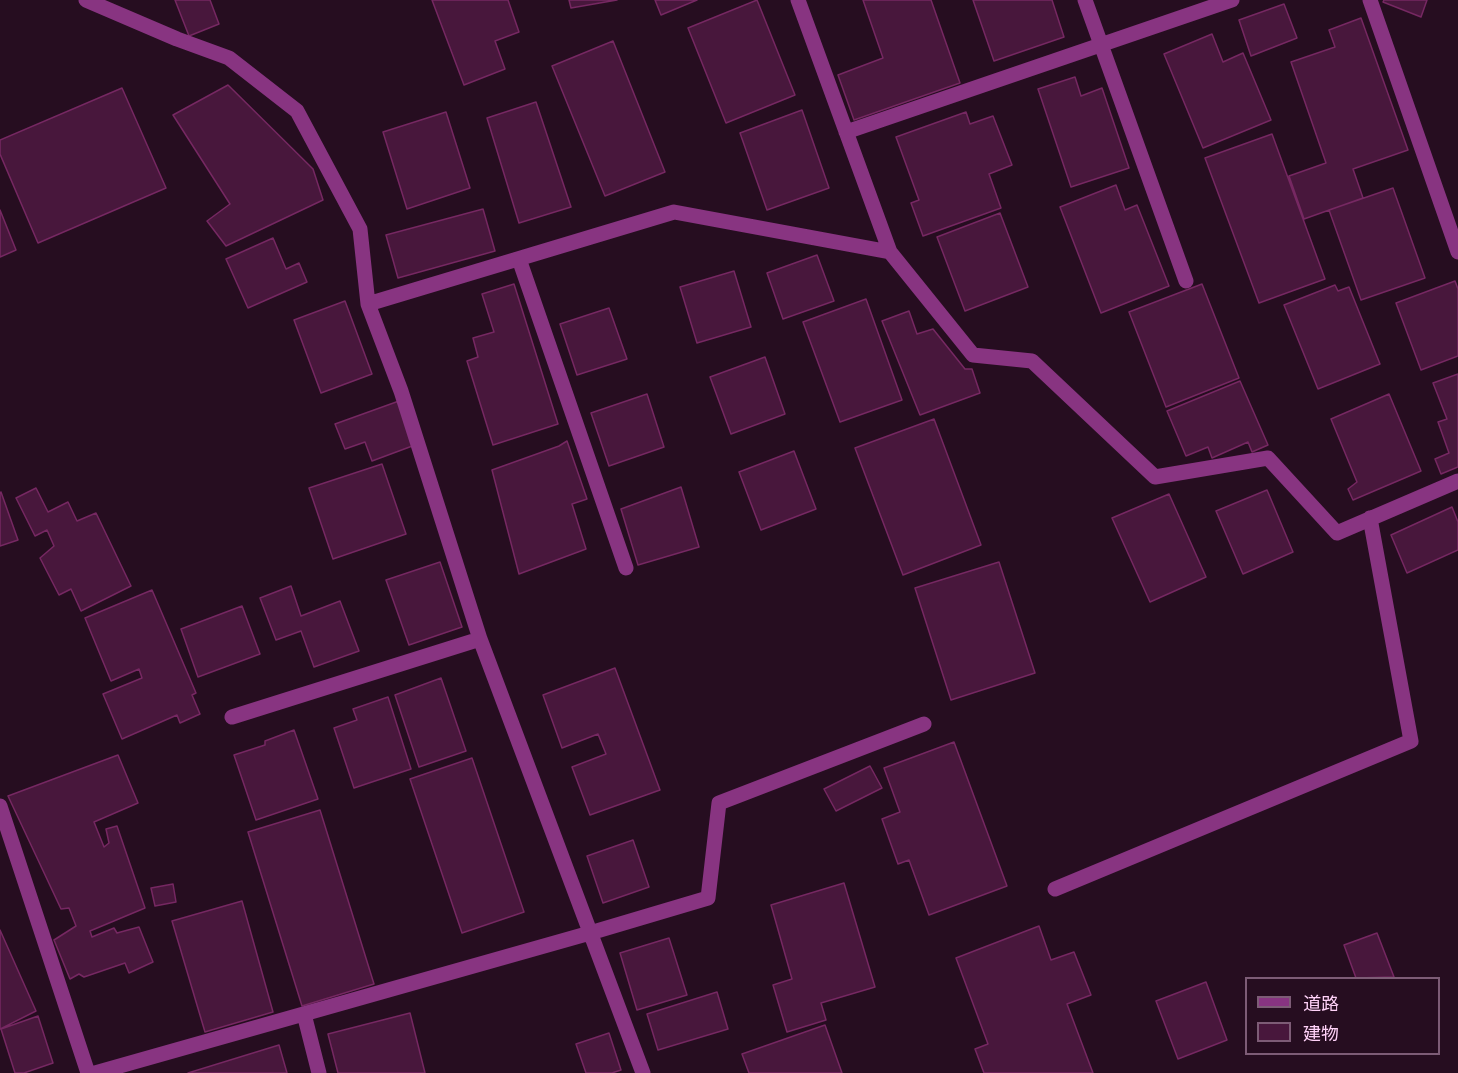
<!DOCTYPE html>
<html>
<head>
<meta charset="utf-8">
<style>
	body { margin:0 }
	#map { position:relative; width:1458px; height:1073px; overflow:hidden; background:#260d20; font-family:Lato,"Noto Sans JP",sans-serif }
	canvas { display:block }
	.legend { position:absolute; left:1245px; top:977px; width:195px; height:78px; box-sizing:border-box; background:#260d20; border:2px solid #7d5c76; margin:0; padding:8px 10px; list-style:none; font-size:18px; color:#ffd2f8 }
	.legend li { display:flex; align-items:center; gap:12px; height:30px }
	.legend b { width:30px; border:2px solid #7d5c76 }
</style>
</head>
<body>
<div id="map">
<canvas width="1458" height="1073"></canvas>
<ul class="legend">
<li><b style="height:8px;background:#883481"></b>道路</li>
<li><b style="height:16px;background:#48173c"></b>建物</li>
</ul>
</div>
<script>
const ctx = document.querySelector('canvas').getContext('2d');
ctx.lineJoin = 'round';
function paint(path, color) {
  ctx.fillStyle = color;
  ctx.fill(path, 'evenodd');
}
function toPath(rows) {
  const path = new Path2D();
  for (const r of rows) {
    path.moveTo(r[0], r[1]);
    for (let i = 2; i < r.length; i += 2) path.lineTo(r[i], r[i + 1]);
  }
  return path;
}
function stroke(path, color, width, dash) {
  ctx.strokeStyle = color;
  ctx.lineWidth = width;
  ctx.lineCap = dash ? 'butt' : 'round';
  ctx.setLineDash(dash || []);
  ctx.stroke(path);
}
const building = toPath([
	[175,0,210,0,219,24,189,36,175,0],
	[432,0,508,0,519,32,495,41,505,69,464,85,432,0],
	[569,0,617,0,571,8,569,0],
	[655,0,697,0,661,15,655,0],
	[757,0,795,95,726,123,688,28,757,0],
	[863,0,931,0,960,83,854,120,838,75,883,58,863,0],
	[973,0,1052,0,1064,37,994,61,973,0],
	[1384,0,1427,0,1421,17,1383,2,1384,0],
	[1284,4,1297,38,1251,56,1239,20,1284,4],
	[1361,18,1408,150,1353,169,1363,198,1304,219,1289,176,1326,163,1291,62,1335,47,1329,30,1361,18],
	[1212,34,1223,62,1243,53,1271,120,1203,148,1164,54,1212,34],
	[613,41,665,172,605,196,552,66,613,41],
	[1075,77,1081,96,1102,88,1129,168,1071,187,1038,89,1075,77],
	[228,85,313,169,323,200,226,246,207,221,230,204,173,115,228,85],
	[122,88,166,188,38,243,0,154,0,140,122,88],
	[536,102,571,207,519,223,487,118,536,102],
	[802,110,829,188,767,210,740,133,802,110],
	[446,112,470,188,407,209,383,132,446,112],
	[966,112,970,124,993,116,1012,165,989,174,1001,208,923,236,911,203,919,200,896,137,966,112],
	[1272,134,1325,279,1259,303,1205,158,1272,134],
	[1116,185,1125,210,1137,205,1169,286,1101,313,1060,207,1116,185],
	[1393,188,1425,278,1361,300,1329,210,1393,188],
	[483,209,495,251,398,278,386,235,483,209],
	[0,210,16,250,0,257,0,210],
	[1000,213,1028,287,965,311,937,237,1000,213],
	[273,238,286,269,299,263,307,282,248,308,226,259,273,238],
	[817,255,834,301,783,319,767,273,817,255],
	[734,271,751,327,697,343,680,287,734,271],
	[1455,281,1458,289,1458,356,1421,370,1396,303,1455,281],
	[514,284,558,424,493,445,467,361,478,357,473,338,494,332,482,294,514,284],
	[1202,284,1239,378,1166,407,1129,312,1202,284],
	[1335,285,1338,291,1349,287,1380,364,1318,389,1284,305,1335,285],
	[866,299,902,400,840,422,803,322,866,299],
	[345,301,372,374,321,393,294,320,345,301],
	[609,308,627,359,577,375,560,324,609,308],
	[909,311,917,334,933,329,965,369,972,369,980,393,920,415,882,321,909,311],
	[765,357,785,414,731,434,710,377,765,357],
	[1458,374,1458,467,1441,474,1435,459,1449,453,1438,422,1447,419,1433,383,1458,374],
	[1240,381,1268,445,1252,452,1248,442,1212,458,1208,447,1186,456,1167,411,1240,381],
	[647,394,664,447,609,466,591,413,647,394],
	[1389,394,1421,471,1353,500,1348,489,1357,482,1331,419,1389,394],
	[399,401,415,445,372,461,365,442,345,449,335,424,399,401],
	[934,419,981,545,903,575,855,448,934,419],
	[567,441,587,499,572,504,586,549,519,574,492,470,559,446,567,441],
	[794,451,816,509,761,530,739,472,794,451],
	[382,464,406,534,333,559,309,488,382,464],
	[681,487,699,547,638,565,621,509,681,487],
	[36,488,48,512,68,502,77,521,96,513,131,586,81,611,71,589,59,595,40,558,54,546,47,530,35,536,16,498,36,488],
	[1267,490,1293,552,1243,574,1216,511,1267,490],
	[1,492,18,540,0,546,0,493,1,492],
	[1169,494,1206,577,1150,602,1112,518,1169,494],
	[1452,507,1458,522,1458,550,1407,573,1391,535,1452,507],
	[440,562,462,627,409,645,386,580,440,562],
	[999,562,1035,673,951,700,915,588,999,562],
	[291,586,301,616,340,601,359,651,314,667,301,631,276,640,260,598,291,586],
	[152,590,196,693,192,695,200,714,180,723,177,715,122,739,103,694,142,678,139,669,111,681,85,618,152,590],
	[242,606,260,654,198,677,181,629,242,606],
	[615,668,660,790,590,815,572,767,606,754,598,734,562,748,543,695,615,668],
	[441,678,466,751,419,767,395,695,441,678],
	[388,697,411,769,354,788,334,728,357,720,353,709,388,697],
	[294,730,318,799,256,820,234,755,265,745,265,741,294,730],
	[954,742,1007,886,929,915,909,860,898,864,882,819,900,812,884,768,954,742],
	[118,755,138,803,94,822,104,847,109,843,106,829,117,826,145,908,90,931,92,937,114,928,117,933,139,927,153,962,129,973,125,963,84,977,79,974,70,979,54,940,76,926,69,908,61,909,8,796,118,755],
	[472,758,524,912,462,933,410,779,472,758],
	[870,766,882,788,836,811,824,789,870,766],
	[320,810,374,984,302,1006,248,832,320,810],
	[633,840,649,887,603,903,587,856,633,840],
	[844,883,875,987,821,1003,826,1020,787,1032,773,985,792,979,771,905,844,883],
	[173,884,176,902,155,906,151,888,173,884],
	[242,901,273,1012,205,1032,172,921,242,901],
	[1039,926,1051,960,1074,952,1091,995,1067,1004,1093,1073,984,1073,975,1049,988,1044,956,958,1039,926],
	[0,930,36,1011,0,1029,0,930],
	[1377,933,1394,977,1356,978,1344,945,1377,933],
	[669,938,687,995,637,1010,620,953,669,938],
	[1206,982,1227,1040,1178,1059,1156,1001,1206,982],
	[717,992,728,1029,658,1050,647,1014,717,992],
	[410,1013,425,1073,338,1073,328,1034,410,1013],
	[38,1016,53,1063,24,1073,15,1073,1,1029,38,1016],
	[825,1025,842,1073,749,1073,742,1054,825,1025],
	[609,1033,621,1070,612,1073,586,1073,576,1044,609,1033],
	[279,1045,287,1073,188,1073,279,1045]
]);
paint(building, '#48173c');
stroke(building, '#762862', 1.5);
stroke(toPath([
	[86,0,177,39,229,58,297,111,360,229,368,304,401,391,480,639,643,1073],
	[1085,0,1186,281],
	[1370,0,1458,252],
	[846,132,1232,0],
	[890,252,973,355,1032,361,1155,477,1268,458,1337,533,1458,481],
	[519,259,626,568],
	[368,304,674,212,890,252,798,0],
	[232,717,480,639],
	[0,806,88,1073],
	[1055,889,1411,741,1370,518],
	[304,1014,319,1073],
	[95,1073,590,933,708,898,719,803,924,724]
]), '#883481', 15);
</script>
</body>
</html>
